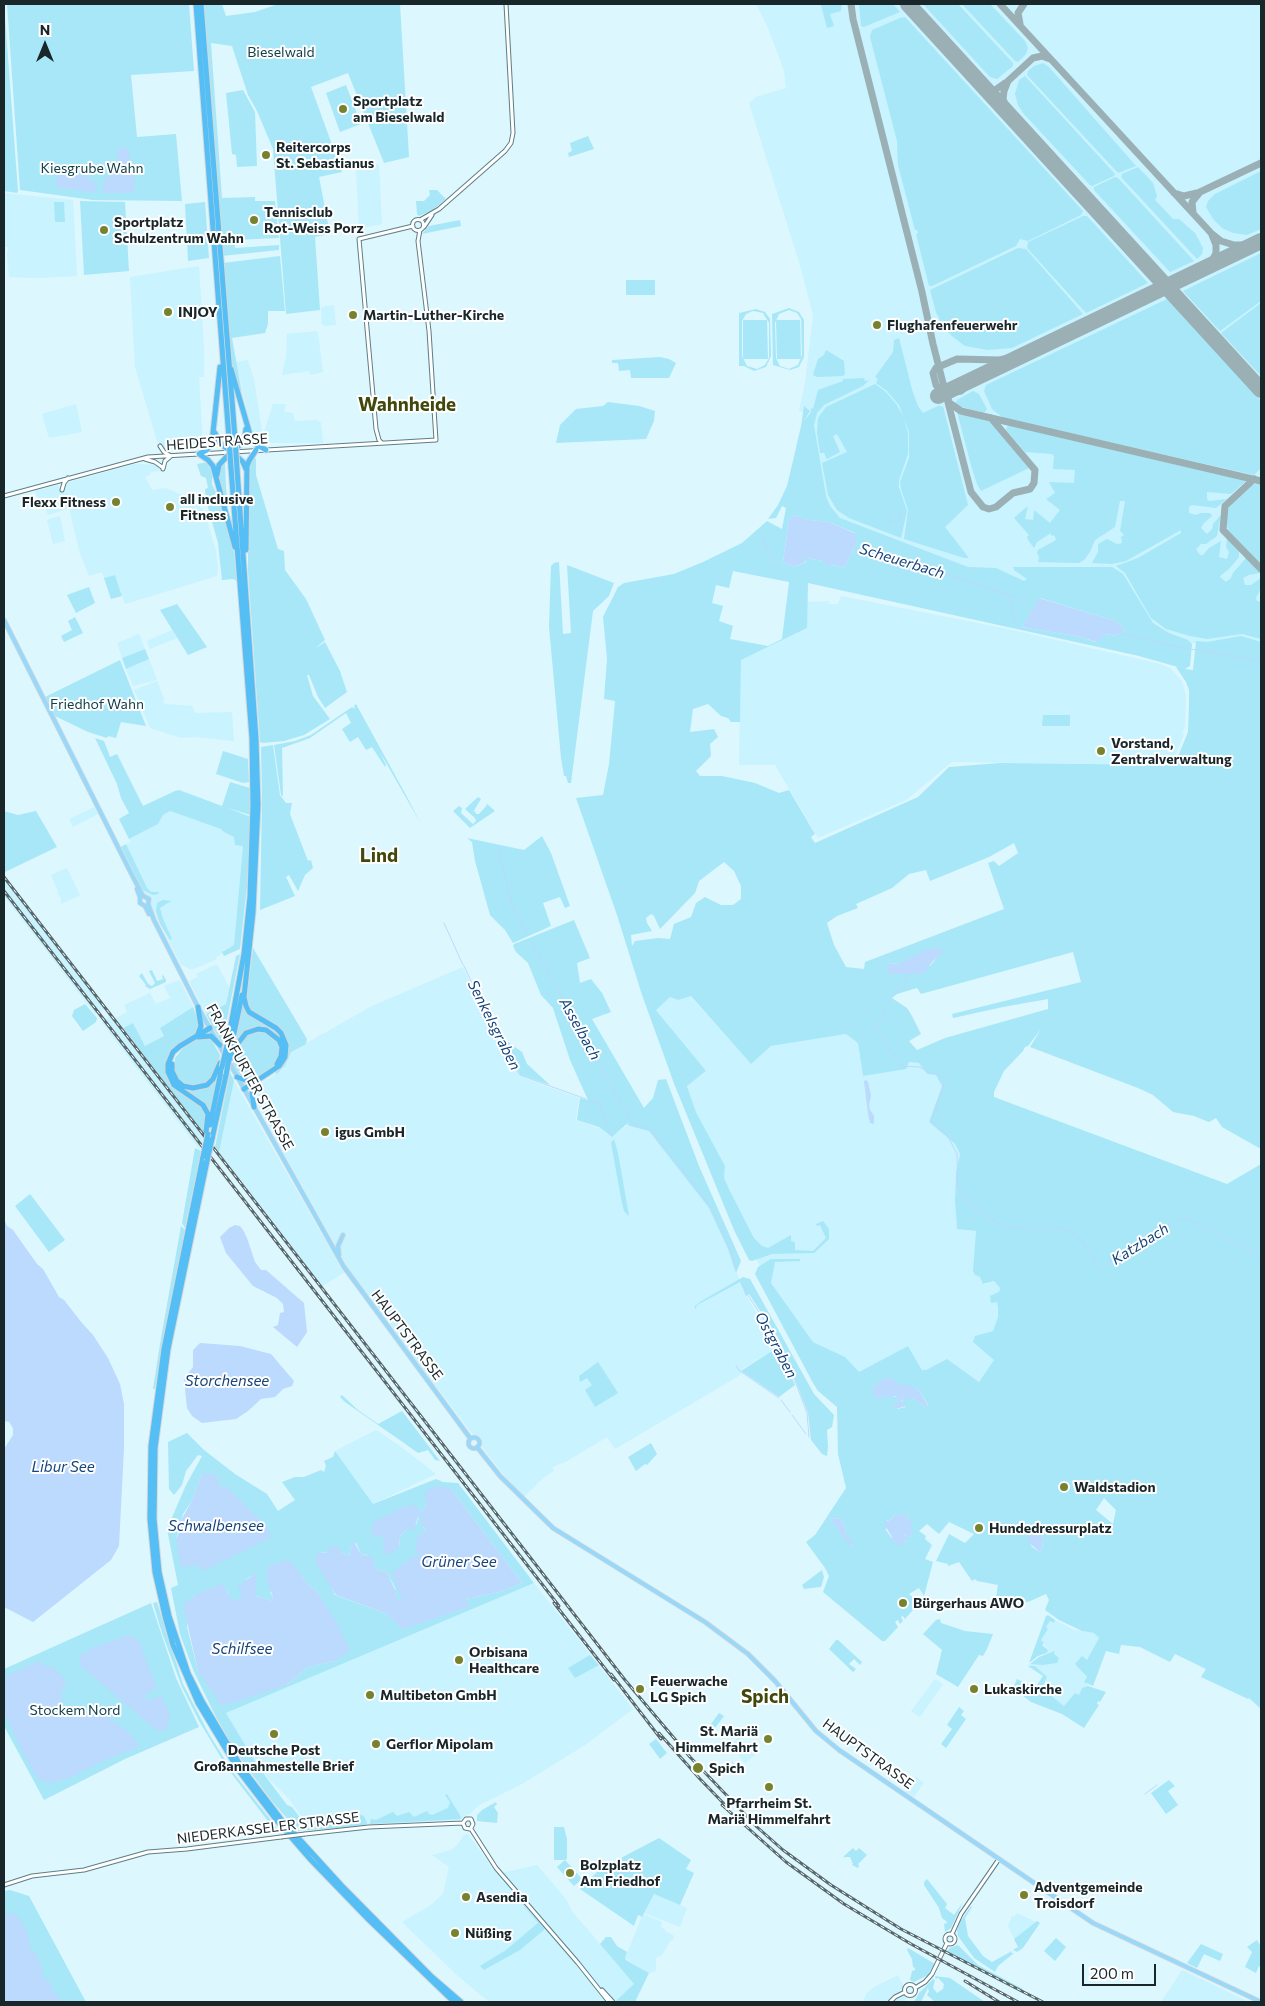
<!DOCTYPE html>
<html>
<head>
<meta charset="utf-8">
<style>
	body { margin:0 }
	#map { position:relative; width:1265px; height:2006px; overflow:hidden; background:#dcf7fe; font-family:Commissioner,sans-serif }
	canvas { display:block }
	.frame { position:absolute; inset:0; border:5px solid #1a272a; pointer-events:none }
	.north { position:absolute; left:20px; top:20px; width:50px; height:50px; -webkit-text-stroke:4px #fff; paint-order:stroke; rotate:0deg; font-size:14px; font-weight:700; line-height:20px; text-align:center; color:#1a272a }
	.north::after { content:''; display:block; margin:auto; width:18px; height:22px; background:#1a272a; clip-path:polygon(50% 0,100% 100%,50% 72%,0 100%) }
	.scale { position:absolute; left:1082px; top:1964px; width:74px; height:22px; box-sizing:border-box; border:2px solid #1a272a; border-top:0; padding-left:6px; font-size:15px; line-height:18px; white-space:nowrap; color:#1a272a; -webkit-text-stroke:4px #fff; paint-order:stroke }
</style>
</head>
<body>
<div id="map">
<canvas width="1265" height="2006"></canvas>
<div class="frame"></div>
<div class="north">N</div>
<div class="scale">200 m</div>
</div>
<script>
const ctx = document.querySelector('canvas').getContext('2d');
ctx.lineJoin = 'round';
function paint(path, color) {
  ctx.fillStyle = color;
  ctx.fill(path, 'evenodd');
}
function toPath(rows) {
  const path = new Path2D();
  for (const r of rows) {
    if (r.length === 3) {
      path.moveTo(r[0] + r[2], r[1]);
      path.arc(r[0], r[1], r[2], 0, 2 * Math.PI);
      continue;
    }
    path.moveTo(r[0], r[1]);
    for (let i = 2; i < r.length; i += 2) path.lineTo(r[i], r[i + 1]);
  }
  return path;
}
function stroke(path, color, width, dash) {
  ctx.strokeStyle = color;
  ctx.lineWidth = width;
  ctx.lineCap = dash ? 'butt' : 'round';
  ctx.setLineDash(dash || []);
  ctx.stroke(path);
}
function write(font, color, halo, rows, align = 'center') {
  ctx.font = font + ' Commissioner,sans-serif';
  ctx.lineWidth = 4;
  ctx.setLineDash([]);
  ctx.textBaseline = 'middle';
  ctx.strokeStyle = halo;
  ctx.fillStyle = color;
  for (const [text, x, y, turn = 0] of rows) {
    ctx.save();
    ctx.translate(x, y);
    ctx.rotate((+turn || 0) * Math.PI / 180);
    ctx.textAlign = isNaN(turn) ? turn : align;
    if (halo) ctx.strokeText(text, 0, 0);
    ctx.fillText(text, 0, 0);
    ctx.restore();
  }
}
paint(toPath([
	[756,4,1261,4,1261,649,1189,643,1031,591,846,522,799,489,796,446,801,425,810,413,799,411,805,383,813,315,800,265,749,103,756,97,786,88,784,71,768,28],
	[379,164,382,224,359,229,356,169],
	[4,193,73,200,77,276,36,278,9,277,7,254,9,247,5,247,4,231],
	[199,266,204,350,204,377,199,377,203,447,164,449,157,441,135,367,130,277],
	[334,305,336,325,325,326,322,324,321,307],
	[316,331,318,333,323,372,310,375,309,371,282,375,286,357,287,334],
	[248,360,254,379,262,431,253,437,236,362],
	[76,404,82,432,49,438,42,414],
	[273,404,286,404,284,412,293,413,295,421,317,420,321,423,323,443,262,443,261,441],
	[135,464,157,465,160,471,151,472,150,475,145,477,152,490,166,488,193,500,204,511,216,551,218,569,217,576,125,604,115,575,104,578,102,572,89,576,79,550,69,508,48,515,45,506,42,507,35,491,58,485,59,487,64,486,66,483],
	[60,516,65,541,53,544,47,520],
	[841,596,1013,630,1160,664,1170,668,1182,681,1186,696,1185,728,1182,733,1184,735,1171,765,952,762,906,800,818,838,775,765,739,765,741,660,807,628,807,602,829,601,829,604,838,604],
	[172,630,177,638,150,649,147,641],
	[139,634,145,649,122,658,117,643],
	[149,659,157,680,133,686,126,669],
	[157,681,164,698,163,703,166,704,192,706,195,713,232,712,234,741,195,737,181,738,150,728,134,690],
	[94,807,98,814,73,827,69,819],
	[170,811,221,829,222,832,232,835,243,846,234,945,223,950,223,953,216,957,217,959,194,969,190,969,181,965,121,847,131,842,129,839,158,824,163,815],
	[67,868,80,895,61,904,61,898,57,892,58,891,51,875],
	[4,875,103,1003,106,1008,95,1014,4,896],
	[217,964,229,987,226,1004,206,1014,189,981,198,977,196,974],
	[463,967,496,1036,518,1076,579,1098,576,1120,599,1128,612,1137,627,1125,647,1129,654,1137,709,1208,728,1249,744,1292,778,1347,742,1369,741,1374,737,1377,615,1449,607,1437,562,1464,561,1463,552,1468,554,1471,543,1478,524,1497,503,1474,363,1291,348,1268,275,1138,257,1103,255,1094,258,1085,283,1070,291,1052,372,1006],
	[180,980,193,1007,160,1028,164,1036,145,1046,133,1023,122,1028,204,1134,200,1150,102,1023,111,1014,115,1018,127,1012,124,1005,150,993,156,1004,170,998,164,986],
	[690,996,751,1064,771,1046,846,1034,858,1043,863,1076,909,1062,920,1063,927,1074,936,1075,942,1086,929,1122,955,1144,960,1154,956,1172,955,1201,957,1229,976,1231,975,1275,980,1277,985,1285,994,1281,1000,1288,997,1302,998,1317,993,1331,975,1336,975,1340,994,1360,979,1382,947,1359,926,1370,922,1370,908,1346,859,1373,845,1357,813,1342,771,1283,775,1261,800,1259,773,1259,760,1266,756,1259,760,1245,754,1238,729,1189,724,1178,725,1166,696,1112,687,1085,706,1072,656,1009,670,997,678,1000],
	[234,1081,344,1273,322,1286,219,1152],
	[376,1430,400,1446,436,1474,373,1504,335,1451],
	[534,1583,633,1709,585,1745,522,1784,478,1806,470,1814,466,1815,460,1820,311,1828,306,1823,290,1800,256,1766,226,1713],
	[1051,1620,1053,1622,1055,1620,1074,1630,1094,1633,1099,1638,1087,1660,1075,1664,1087,1677,1086,1683,1088,1686,1082,1688,1079,1696,1075,1693,1064,1706,1042,1688,1047,1677,1035,1666,1028,1666,1030,1664,1058,1660,1059,1658,1054,1654,1055,1651,1047,1654,1048,1650,1041,1640,1048,1629,1045,1627],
	[935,1679,943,1684,920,1717,911,1711],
	[738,1737,755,1755,745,1763,739,1756,740,1751,732,1745],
	[916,1777,924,1783,914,1797,906,1792],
	[468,1834,497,1874,537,1865,566,1899,572,1911,635,1985,616,2002,489,2002,459,1977,402,1922,431,1905,443,1894,449,1867,432,1855,451,1850,458,1844,464,1835],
	[654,1894,687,1908,680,1927,644,1913],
	[1017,1913,1036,1922,1014,1939,1008,1926,1012,1916,1014,1917],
	[643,1914,662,1922,661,1927,665,1929,665,1931,673,1935,674,1938,673,1940,671,1940,662,1955,656,1958,656,1971,649,1973,625,1958],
	[1182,1970,1249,2002,1161,2002],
	[898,1975,903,1985,906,2002,863,2002,866,1994,874,1987]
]), '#c8f3ff');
paint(toPath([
	[4,4,18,191,17,193,4,191],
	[7,4,189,4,194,71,131,75,137,137,176,134,182,201,93,200,20,190],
	[204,4,222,4,226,16,255,12,278,4,400,4,409,157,384,163,348,73,311,87,342,172,319,177,330,234,315,237,320,310,286,314,273,149,257,111,248,95,232,46,211,43,222,198,255,197,255,201,275,201,279,238,235,240,235,248,279,245,279,250,222,256],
	[819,4,842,4,841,11,830,14,834,26,827,28,821,5],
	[859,4,893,4,900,12,864,27,861,26],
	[923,4,958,4,1013,63,1013,66,997,79,990,77],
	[962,4,990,4,1025,41,1028,48,1026,54,1018,62,1015,61],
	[905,17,1083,211,1081,215,1028,241,1020,239,1016,246,932,286,929,286,916,234,918,233,917,230,915,230,898,165,897,141,870,37,872,30,900,18],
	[1043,63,1049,67,1136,166,1118,173,1027,75,1028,71,1034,66],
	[1025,76,1115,174,1114,176,1092,186,1090,185,1023,113,1018,105,1015,94,1019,80],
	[346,85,361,124,340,132,326,93],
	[243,90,255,112,257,166,237,167,236,155,232,154,226,93],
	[588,136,594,149,569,157,568,153,572,151,570,143],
	[1138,167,1153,183,1157,196,1155,200,1173,219,1179,219,1195,233,1203,248,1202,254,1197,259,1121,177,1122,174],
	[1261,171,1261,229,1247,235,1233,233,1222,228,1213,219,1206,207,1208,201,1215,194],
	[1115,177,1118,178,1194,261,1170,272,1094,190,1094,187],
	[429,190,437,190,446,199,433,210,419,216,417,214,416,201,424,201,430,195],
	[80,201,125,202,129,271,84,275],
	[54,202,64,202,65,222,55,222],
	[205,202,209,258,188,261,185,204],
	[1083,216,1087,216,1148,283,1086,313,1027,248,1028,242],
	[460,220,461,226,422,234,429,226],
	[1018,248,1026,249,1083,314,1012,348,988,350,965,346,953,337,943,327,936,312,930,290],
	[1261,253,1261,301,1220,331,1183,291],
	[280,256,285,311,268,311,268,324,265,333,232,338,249,432,231,360,223,263],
	[626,280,655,280,655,295,626,295],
	[1167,299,1261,401,1261,468,1254,475,1003,418,992,409,984,391,986,385],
	[1261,303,1261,376,1221,333],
	[789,308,799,312,804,320,804,357,799,367,790,370,773,365,772,314],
	[789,310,797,313,801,319,802,355,798,365,789,369,780,366,776,358,775,323,779,314],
	[756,309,765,312,770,319,771,356,766,367,754,371,744,366,739,366,739,313],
	[753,311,763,313,769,323,769,358,765,365,757,369,747,366,742,356,742,321,746,314],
	[743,320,767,320,768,359,743,359],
	[776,320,800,320,801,359,777,359],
	[899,338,913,393,918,406,923,413,940,405,941,407,943,406,968,505,945,527,969,558,964,558,904,539,908,510,901,489,900,482,909,458,909,432,899,405,887,391,876,383,878,379,875,377,893,352,894,340],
	[826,350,844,361,845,374,843,376,817,377,815,373,817,377,813,375,818,359,824,355],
	[660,357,669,359,676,363,669,378,631,378,630,370,619,371,618,363,612,363,612,360],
	[864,378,865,381,869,380,863,386,824,405,817,413,814,425,826,496,830,506,840,518,968,567,996,568,1024,581,1027,579,1014,570,1013,567,1112,567,1123,574,1153,623,1169,633,1188,640,1192,644,1190,666,1185,669,1193,670,1196,641,1207,642,1241,636,1261,642,1261,1149,1222,1127,1216,1118,1209,1122,1194,1116,1173,1112,1153,1095,1138,1088,1030,1047,1041,1029,1028,1046,1025,1047,1023,1051,1004,1071,994,1092,994,1097,1227,1184,1261,1164,1261,1709,1249,1698,1248,1699,1201,1677,1206,1669,1175,1654,1170,1662,1140,1647,1121,1645,1119,1654,1106,1651,1093,1686,1086,1683,1084,1682,1087,1677,1075,1664,1082,1656,1087,1660,1099,1638,1094,1633,1082,1631,1059,1620,1045,1610,1049,1600,1046,1594,1028,1602,995,1603,998,1585,977,1581,975,1579,972,1581,959,1562,948,1566,948,1564,936,1561,949,1534,965,1543,974,1534,949,1522,939,1534,927,1524,919,1531,926,1536,925,1539,932,1545,925,1559,933,1562,924,1596,919,1588,909,1594,919,1603,905,1619,903,1616,901,1617,903,1621,900,1624,898,1620,895,1622,898,1627,885,1641,882,1641,823,1592,829,1576,825,1568,806,1542,815,1535,846,1488,838,1454,837,1407,818,1391,813,1383,755,1274,758,1267,771,1259,800,1259,800,1261,775,1262,771,1283,813,1342,845,1357,859,1372,908,1346,922,1370,926,1370,947,1359,979,1382,994,1360,973,1342,975,1336,993,1331,998,1317,998,1308,997,1302,991,1303,990,1296,999,1292,1000,1288,994,1281,983,1284,980,1277,975,1275,973,1271,976,1231,957,1229,955,1201,956,1172,960,1154,955,1144,929,1122,942,1086,936,1075,927,1074,919,1063,909,1062,906,1069,863,1076,858,1043,846,1034,771,1046,751,1064,691,996,678,1000,670,997,656,1010,706,1071,687,1086,696,1112,725,1166,724,1178,729,1189,754,1238,762,1246,768,1248,791,1235,791,1241,795,1242,795,1250,813,1251,826,1238,820,1225,817,1226,816,1224,823,1221,829,1229,829,1239,814,1253,772,1254,752,1261,749,1260,734,1230,675,1086,642,995,617,915,576,798,603,795,609,764,615,701,604,699,607,659,603,617,618,587,624,583,674,574,703,562,742,543,767,521,782,529,786,508,782,506,776,518,768,519,778,505,787,486,801,427,804,406,810,411,804,421,811,412,811,408,813,409,818,390,843,381,843,379],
	[795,515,809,520,829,522,855,533,855,546,844,568,835,565,831,566,822,561,808,558,806,562,794,567,783,562,789,519],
	[733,571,789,582,782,639,768,646,730,639,733,626,719,621,723,606,712,603,716,585,729,588],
	[808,583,1139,656,1178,667,1176,667,1186,682,1189,690,1189,705,1188,732,1179,754,1172,765,1000,763,949,767,918,797,815,843,811,837,815,834,789,790,779,793,755,783,722,776,700,776,696,771,711,756,710,744,718,737,714,729,690,732,693,709,708,704,721,716,728,718,731,722,740,722,741,660,807,628],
	[1040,598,1115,621,1125,629,1117,636,1105,634,1096,642,1081,637,1022,627],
	[1014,843,1018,853,999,866,994,861,988,863,1004,909,865,962,864,969,846,967,834,945,827,923,837,916,858,908,856,904,892,888,909,874,926,870,930,881,989,857],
	[724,862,734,871,741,886,741,899,733,905,721,905,705,897,696,903,691,917,674,924,670,939,658,938,635,941,632,946,631,935,652,931,647,923,646,918,651,914,654,916,660,929,695,893,699,881],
	[1073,952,1081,982,952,1014,953,1018,1003,1007,1048,999,1048,1009,945,1038,917,1050,909,1041,921,1034,912,1016,907,1008,892,998,897,994,917,988,921,994],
	[939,955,930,966,889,964,901,963],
	[884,1379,891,1379,899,1385,903,1385,919,1390,928,1405,926,1407,912,1398,905,1398,901,1402,906,1407,897,1409,893,1406,900,1401,899,1398,873,1390,875,1385,879,1384],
	[1104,1498,1116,1510,1113,1524,1096,1510],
	[895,1515,904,1515,907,1516,911,1523,911,1534,909,1537,905,1534,907,1540,903,1543,891,1538,891,1537,886,1530,887,1520,890,1520],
	[831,1518,841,1519,846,1530,845,1532,853,1544,851,1545,852,1547,830,1519],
	[1038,1529,1044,1541,1041,1541,1043,1546,1040,1552,1032,1547,1028,1539,1032,1530],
	[875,384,886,392,897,405,904,418,908,434,908,454,899,480,899,487,907,511,901,538,849,518,837,510,828,495,822,463,847,452,837,434,833,436,840,452,827,459,824,453,820,453,817,433,818,418,826,407],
	[973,391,979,394,987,409,984,413,955,405,957,400],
	[608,402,639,406,655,411,654,421,646,439,556,443,560,425,576,409,603,406],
	[957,412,991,421,1029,468,981,491,977,484,972,469],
	[1008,425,1246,481,1231,494,1207,492,1207,499,1209,501,1227,499,1216,508,1192,505,1189,507,1189,513,1196,515,1201,513,1210,513,1212,516,1204,523,1201,528,1207,534,1212,529,1213,524,1221,515,1217,536,1206,544,1201,544,1196,549,1200,555,1203,555,1209,548,1221,541,1219,557,1227,559,1229,552,1226,547,1227,537,1239,550,1239,557,1229,569,1221,575,1220,577,1226,582,1231,578,1233,573,1246,558,1260,573,1249,575,1243,578,1245,585,1251,585,1261,578,1260,590,1256,598,1257,601,1261,602,1261,639,1242,634,1207,639,1190,636,1166,629,1151,618,1125,573,1116,566,1138,558,1181,533,1181,530,1126,561,1112,564,1092,563,1098,552,1098,544,1107,539,1117,544,1122,543,1121,537,1124,535,1120,531,1125,501,1120,501,1115,527,1095,540,1090,552,1084,560,1079,563,1038,562,1039,557,1037,553,1038,550,1056,540,1055,537,1054,535,1051,536,1051,533,1037,542,1034,548,1028,540,1027,537,1029,535,1014,518,1028,506,1025,519,1033,520,1034,510,1050,523,1060,510,1046,499,1055,493,1049,482,1074,483,1075,470,1053,469,1054,456,1052,454,1025,452,1006,430],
	[253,456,256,459,256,475,278,549,284,551,285,570,306,599,325,640,319,645,316,648,325,642,340,671,347,692,325,708,318,697,309,675,307,675,313,696,330,719,304,735,284,741,263,743,260,742,248,571,248,475],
	[208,462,212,469,212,484,223,508,233,544,237,581,233,579,222,580,218,543,206,500,205,489,208,488,206,478,201,476,197,464],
	[225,462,226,487,228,506,221,491,219,474,221,467],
	[1257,483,1261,484,1261,565,1228,530,1226,523,1227,512,1230,505,1252,485],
	[559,562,563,634,571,633,567,565,614,583,609,596,593,611,571,783,568,783,566,776,564,776,561,758,549,627,551,566,554,563],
	[115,575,122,596,111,599,104,578],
	[89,587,95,603,76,613,67,595],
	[177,604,207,647,188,655,160,610],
	[75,617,83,633,64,642,61,636,72,630,68,621],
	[145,649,149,659,126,669,122,658],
	[120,660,146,726,121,722,116,738,108,736,107,738,88,732,55,716,45,697],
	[356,704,407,797,421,824,368,731,380,752,386,765,385,767,372,747,366,750,358,737,350,742,342,729,351,723,346,713,310,738,282,748,283,796,281,795,274,745,295,741,311,735,352,707,355,709,354,706],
	[1043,715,1070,715,1070,726,1042,726],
	[95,738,104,741,110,757,117,754,143,806,175,791,179,790,222,806,230,782,250,788,250,815,225,807,251,817,247,886,240,949,224,956,222,952,234,945,243,846,235,845,234,837,222,831,221,829,170,811,163,815,158,824,129,839,119,819,129,813,121,798,117,784],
	[273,745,280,795,286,803,292,803,290,814,308,861,311,860,313,868,305,875,298,891,289,875,286,877,295,896,260,910,262,801,261,747],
	[223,751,248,759,249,782,243,783,216,774],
	[478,797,481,799,473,812,475,811,476,814,479,814,487,805,486,803,495,811,470,828,453,811,459,806,462,808,461,813,473,824,476,821,475,818,465,809],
	[4,811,18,815,36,811,57,847,5,872],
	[542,836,551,853,570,906,565,908,560,897,543,903,551,926,513,943,505,930,490,915,475,861,472,842,467,838,524,850],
	[126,844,147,888,151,892,159,892,158,894,153,895,143,890,121,847],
	[163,900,171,901,170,903,169,902,160,908,163,919,172,939,170,940,160,924,156,911,157,903],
	[574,920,590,958,577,963,580,983,591,979,602,993,611,1012,592,1019,644,1108,653,1098,658,1080,666,1079,699,1166,741,1261,736,1273,728,1249,709,1208,649,1131,627,1125,629,1122,612,1137,599,1127,577,1120,580,1098,588,1100,570,1060,553,1008,541,995,528,963,516,952,513,946,514,944],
	[253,948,307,1039,306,1044,291,1052,285,1066,276,1075,276,1072,286,1059,287,1043,280,1029,251,1011,248,1006,247,995],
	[240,954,222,1045,206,1014,226,1004,236,956],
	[152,970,157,981,163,979,162,976,163,975,166,980,166,982,150,989,145,986,146,985,139,976,142,973,148,984,152,986,155,983,149,971],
	[243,999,245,1007,275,1028,283,1039,281,1060,278,1037,256,1028,235,1045],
	[85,1004,97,1018,96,1022,83,1031,72,1016,74,1010],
	[193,1007,200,1026,196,1034,170,1055,177,1090,199,1104,206,1114,204,1134,123,1028,133,1023,145,1046,164,1036,160,1028],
	[263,1031,276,1039,280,1052,277,1063,273,1068,254,1079,249,1080,239,1075,233,1064,234,1058,239,1043,250,1033],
	[497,1034,522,1052,527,1064,550,1085,520,1075],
	[200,1038,207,1038,212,1041,220,1055,219,1061,213,1075,206,1083,198,1087,185,1085,178,1079,174,1071,175,1058,183,1048],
	[170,1066,178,1083,200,1089,218,1073,209,1117,208,1112,177,1086],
	[230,1072,234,1081,219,1152,215,1147],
	[614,1139,618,1153,629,1216,624,1211,622,1203,611,1143],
	[195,1148,201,1151,185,1228,182,1223],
	[30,1194,65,1240,49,1252,15,1206],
	[181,1226,185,1230,155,1389,153,1389,161,1338],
	[743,1277,750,1279,814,1394,834,1415,832,1427,827,1430,828,1447,827,1456,822,1454,811,1440,808,1413,780,1341,749,1294,746,1296,740,1282,697,1305,695,1310,695,1306,700,1302],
	[778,1347,795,1385,779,1397,741,1371],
	[598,1362,618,1393,595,1407,585,1390,592,1385,587,1378,580,1382,579,1376],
	[342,1395,358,1410,378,1424,402,1411,440,1461,435,1460,428,1450,418,1453,404,1443,345,1402,340,1397],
	[187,1433,204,1450,235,1474,267,1494,278,1511,295,1500,282,1482,295,1477,304,1477,321,1470,324,1472,326,1466,324,1461,333,1457,335,1451,373,1504,436,1479,443,1482,458,1483,534,1583,226,1713,257,1765,287,1805,292,1807,308,1828,334,1824,358,1814,364,1816,367,1823,365,1826,298,1831,271,1800,236,1752,216,1717,194,1672,180,1634,171,1588,178,1585,167,1529,186,1485,202,1456,198,1455,186,1471,182,1485,174,1495,169,1489,168,1442],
	[202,1474,218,1486,222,1487,176,1539,183,1514,191,1502],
	[451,1489,522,1583,500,1592,466,1599,468,1607,402,1628,387,1614,335,1595,317,1553,341,1552,349,1556,351,1546,356,1543,361,1554,367,1555,377,1570,387,1572,397,1592,395,1593,398,1601,402,1599,422,1557,417,1544,420,1533,425,1533,426,1531,423,1527,422,1517,419,1516,416,1525,407,1529,400,1536,399,1548,384,1538,419,1511,423,1510,427,1503],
	[256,1574,256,1596,272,1601,273,1597,270,1592,302,1576,308,1585,316,1590,338,1629,335,1661,308,1667,287,1685,198,1671,187,1627,191,1600,195,1595,227,1591,229,1597,235,1602,243,1597,245,1582,248,1578],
	[651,1443,657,1454,647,1465,645,1464,636,1471,628,1457],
	[822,1570,824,1577,821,1587,804,1589,802,1585],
	[157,1602,183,1684,209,1734,232,1771,281,1833,278,1834,228,1769,199,1721,182,1687,162,1633,153,1603],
	[151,1603,176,1678,199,1727,125,1759,44,1800,4,1726,4,1669],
	[1048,1615,1055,1620,1054,1623,1050,1621,1046,1627,1048,1629,1041,1640,1044,1643,1042,1645,1048,1650,1047,1653,1038,1656,1029,1663,1046,1616],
	[940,1619,941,1623,965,1631,993,1634,987,1649,983,1656,979,1655,958,1687,936,1674,942,1650,923,1634,936,1620],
	[836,1640,838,1640,862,1662,860,1665,854,1659,849,1664,856,1669,853,1672,829,1649],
	[1055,1651,1054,1654,1059,1658,1057,1663,1042,1665,1030,1664,1039,1657],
	[590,1655,599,1665,575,1678,568,1668],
	[1028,1666,1035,1666,1047,1677,1042,1688,1064,1706,1075,1693,1079,1695,1082,1688,1088,1686,1106,1692,1100,1702,1098,1701,1097,1704,1099,1705,1084,1728,1062,1714,1031,1702,1013,1688,1017,1679,1035,1688,1043,1676],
	[959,1707,964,1711,961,1715,966,1719,946,1748,941,1744,952,1729,947,1725],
	[719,1713,724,1716,715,1728,702,1737,700,1734,711,1724],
	[656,1739,667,1753,660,1759,649,1744],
	[1169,1780,1175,1786,1168,1791,1178,1805,1166,1814,1151,1793],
	[447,1794,461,1817,460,1819,370,1824,371,1819,376,1820,393,1812,397,1816,409,1812,414,1817,427,1811,429,1814,432,1815,448,1808,450,1802,445,1795],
	[496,1802,497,1804,494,1807,498,1813,497,1823,477,1821,477,1815,482,1810],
	[554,1827,564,1827,567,1839,567,1859,565,1860,582,1879,574,1886,557,1867,565,1860,554,1860],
	[659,1838,691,1860,686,1869,694,1873,680,1905,654,1894,642,1917,638,1915,634,1926,580,1889,600,1869],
	[853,1848,856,1851,859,1848,867,1855,858,1864,859,1866,858,1868,852,1865,853,1864,850,1857,843,1857],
	[927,1879,947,1904,945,1908,954,1915,963,1902,951,1928,945,1932,944,1924,947,1923,946,1921,942,1918,939,1908,924,1885,924,1882],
	[10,1890,29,1896,86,2002,4,2002,4,1891],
	[517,1898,545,1929,520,1950,484,1970,480,1966,506,1950,538,1923],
	[971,1906,972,1907,965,1918,968,1936,983,1956,992,1962,1012,1951,1011,1953,1014,1953,998,1966,995,1972,974,1958,958,1936,957,1930,960,1922],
	[1037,1921,1040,1923,1023,1948,1017,1952,1013,1950,1018,1947,1014,1939],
	[606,1937,611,1937,617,1946,627,1952,625,1958,626,1960,649,1973,635,2002,617,2002,616,2001,634,1984,600,1944],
	[1056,1938,1066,1947,1055,1961,1044,1951],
	[1257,1940,1261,1947,1261,1967,1259,1966,1256,1973,1245,1967,1252,1952,1247,1947],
	[1201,1944,1223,1954,1220,1961,1204,1954,1197,1968,1187,1963],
	[958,1945,978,1965,1023,1989,1022,1990,946,1952,950,1948],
	[908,1948,935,1964,928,1975,914,1982,910,1980,912,1971,915,1970,915,1968,913,1967,912,1959,907,1950],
	[935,1976,950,1978,985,2002,935,2002,927,1995,929,1991,928,1988,921,2002,914,2002,919,1993,933,1979,935,1980,933,1988,937,1993,943,1989,944,1984,938,1978,936,1979]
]), '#a8e7f7');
paint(toPath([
	[127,147,135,174,134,191,131,193,105,193,103,192,102,186,118,160,116,150],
	[66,170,81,172,96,184,97,191,91,192,56,187,56,180,61,172],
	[795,515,809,520,829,522,856,534,856,544,844,568,835,565,830,566,822,561,809,558,805,562,794,567,783,562,789,519],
	[1039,598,1115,621,1125,629,1117,636,1105,634,1097,642,1081,637,1022,627],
	[940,948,943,953,933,961,923,974,889,974,887,968,889,964,901,963,927,949],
	[866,1080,868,1082,871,1096,869,1105,870,1110,874,1116,874,1124,870,1123,868,1113,864,1081],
	[4,1219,7,1226,13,1230,37,1264,43,1269,59,1297,64,1300,82,1323,93,1335,108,1358,120,1384,124,1404,124,1448,119,1546,111,1560,33,1622,4,1607,4,1449,13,1435,13,1428,9,1422,4,1421],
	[235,1225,240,1226,243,1230,247,1238,255,1262,261,1270,266,1270,304,1303,307,1332,297,1347,273,1327,278,1325,280,1313,284,1312,283,1304,277,1298,253,1286,226,1253,220,1237,229,1228],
	[200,1343,240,1346,271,1354,294,1381,292,1386,283,1389,275,1397,261,1399,248,1411,236,1419,202,1423,192,1416,187,1408,184,1379,193,1367,193,1350],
	[885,1378,893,1379,899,1385,906,1385,919,1390,928,1406,926,1407,912,1398,902,1400,901,1402,906,1406,896,1409,893,1406,900,1400,895,1396,875,1398,872,1392,874,1386],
	[202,1474,213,1474,220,1480,218,1486,227,1487,268,1528,270,1538,202,1571,198,1565,181,1567,176,1539,180,1530,178,1526,191,1502],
	[438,1486,451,1489,522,1583,500,1592,466,1599,469,1607,402,1629,387,1614,336,1595,315,1561,317,1553,327,1553,329,1546,340,1548,341,1552,349,1556,351,1546,354,1542,361,1554,373,1557,373,1563,377,1570,387,1572,394,1588,398,1592,395,1593,398,1600,402,1599,392,1573,415,1555,422,1557,416,1552,417,1539,420,1533,425,1533,426,1531,421,1524,422,1517,418,1517,414,1530,407,1529,400,1536,399,1548,388,1555,383,1550,384,1538,373,1535,370,1530,375,1521,404,1507,415,1505,419,1511,423,1510,427,1503,424,1494,431,1488],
	[895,1515,906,1515,912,1523,911,1534,909,1537,904,1534,908,1539,900,1546,897,1545,891,1539,892,1537,884,1524,886,1521,890,1520],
	[831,1518,841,1519,846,1530,845,1532,854,1544,851,1545,851,1547,830,1519],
	[1033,1529,1038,1529,1044,1541,1041,1542,1043,1546,1040,1552,1028,1542,1028,1537],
	[289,1560,302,1576,308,1585,316,1590,337,1624,350,1650,335,1661,308,1667,287,1685,222,1706,198,1671,183,1604,191,1600,195,1595,222,1584,230,1597,235,1601,242,1597,238,1586,256,1573,256,1596,272,1601,273,1597,267,1580,267,1566],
	[129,1635,138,1639,157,1688,145,1695,145,1699,148,1701,161,1696,170,1714,168,1728,159,1732,81,1666,79,1661,80,1656,92,1648],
	[39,1661,45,1666,52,1666,65,1680,65,1688,62,1689,61,1695,64,1709,66,1711,80,1716,88,1710,101,1711,130,1734,139,1746,101,1762,67,1779,49,1783,38,1779,25,1756,4,1713,4,1678],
	[4,1913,15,1914,22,1922,28,1936,30,1949,35,1952,39,1961,43,1971,41,1976,50,1982,53,1993,57,1994,60,2000,64,2002,4,2002]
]), '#bcd9fe');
stroke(toPath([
	[890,522,901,521,901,509],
	[760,531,767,549,777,565],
	[854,548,893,557,1007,594,1027,603],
	[1008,595,1017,625],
	[1120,633,1178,647,1261,661],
	[498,847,512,906,528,935],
	[444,923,463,965],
	[530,939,630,1119],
	[464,966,497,1036,519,1075,586,1099],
	[892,997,894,992,904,988,907,975],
	[890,1000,876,1028,901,1066,919,1067,944,1078,945,1080,932,1122,947,1135,957,1154,958,1188,971,1207,1007,1228,1028,1227,1032,1229,1051,1229,1055,1227,1076,1233,1098,1265],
	[588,1100,600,1104,610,1135],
	[632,1122,634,1125,650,1129,692,1181,713,1210,730,1247,735,1267],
	[1100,1269,1178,1220,1188,1219,1261,1257],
	[743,1284,747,1294,779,1342,787,1360,807,1413,809,1437],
	[736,1366,740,1371,779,1398],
	[781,1400,790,1412],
	[792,1415,806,1434],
	[732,1762,734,1765],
	[1145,1794,1157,1785]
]), '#bcd9fe', 1);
stroke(toPath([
	[851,4,853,19,922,292,933,344,971,492,983,507,989,509,996,507,1013,493,1030,489,1034,483,1035,470,991,418],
	[1000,4,1212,234,1221,241,1234,245,1250,245,1261,241],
	[1020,24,1018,13,1024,4],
	[982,85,990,90,995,90,1005,83],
	[1009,114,1003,99,1004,91,1008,81,1033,58,1042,56,1050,59],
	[1174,193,1184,196,1197,193],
	[1193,213,1192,202,1200,192,1261,163],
	[1203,269,1212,261,1216,253,1216,245,1212,235],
	[974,378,961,391,949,393,941,391,936,385,933,373,936,368,957,359,999,360,1024,355],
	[955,387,949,393,948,402,961,411,1261,481],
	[1254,479,1225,506,1223,530,1261,569]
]), '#9ab0b5', 7);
stroke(toPath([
	[908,4,1261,390],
	[938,396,1261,241]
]), '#9ab0b5', 16);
const secondary = toPath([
	[418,225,5.5],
	[420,220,439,209,505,151,511,143,513,133,506,4],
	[424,227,432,215],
	[382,443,379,440,376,429,359,239,413,226],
	[160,446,164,452,171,456],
	[145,459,155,462,162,467],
	[163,469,165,461,171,456],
	[62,490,64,483,68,478],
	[4,496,148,457,436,440,429,331,418,241,420,230],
	[463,1823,466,1819,471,1819,473,1824,471,1828],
	[463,1823,465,1828,470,1829],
	[471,1829,496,1868,578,1963,609,2002],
	[305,1834,369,1827,463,1823],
	[4,1885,32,1876,84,1870,148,1852,187,1849,281,1837],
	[950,1939,5],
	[952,1934,961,1914,999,1859],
	[910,1990,5.5],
	[915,1988,925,1982,932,1974,947,1943],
	[602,1990,613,2002],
	[890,2002,895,1997,905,1992]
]);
const primary = toPath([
	[4,620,131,873,143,896,149,899,148,904,154,920,198,1007,224,1054],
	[137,889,140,897,140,903,145,906,149,914],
	[229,1062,344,1267,470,1438],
	[339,1255,338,1246,343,1235],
	[474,1443,5.5],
	[477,1447,500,1476,553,1528,705,1622,748,1654,775,1681,816,1731,839,1750,1093,1923,1261,2002]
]);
const highway = toPath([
	[196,4,229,439],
	[201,4,235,439],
	[220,367,212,442,207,450,199,454,208,460,213,466,235,547],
	[231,369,251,438,257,445,266,450],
	[215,433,219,442,231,452,219,465,217,475],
	[237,469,256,739,258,805,253,912,244,997,246,1006,249,1012,276,1028,281,1033,286,1045,285,1057,279,1066,244,1089],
	[246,469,243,462,232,452,244,441,246,429],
	[246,550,247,466,249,461,256,450],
	[198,1034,201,1026,198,1007],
	[198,1037,211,1036,220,1045],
	[228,1041,244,954,250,897,253,805,252,738,231,468],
	[232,1043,242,995],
	[236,1046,246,1033,258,1029,266,1030,279,1040,282,1047,281,1056,277,1064],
	[172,1064,172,1071,177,1081,183,1086,193,1088,207,1085,213,1079,220,1063],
	[237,1077,248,1081,256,1079],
	[254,1107,252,1093,255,1083],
	[210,1125,222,1067],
	[206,1132,208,1114,203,1105,174,1085,168,1072,168,1064,173,1052,180,1046,210,1028],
	[212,1139,226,1075],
	[203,1157,164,1349,151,1446,150,1519,155,1572,165,1616,173,1645,198,1703,239,1771,278,1822,311,1860,369,1920,454,2002],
	[207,1161,168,1349,155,1448,154,1519,159,1572,169,1616,188,1673,202,1701,242,1768,281,1819,342,1886,432,1977,461,2002]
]);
stroke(secondary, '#5f7e85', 5);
stroke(primary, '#d6d8d9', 5.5);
stroke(highway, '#d6d8d9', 7);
stroke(secondary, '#fff', 3);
stroke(primary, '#99d8f9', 4);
stroke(highway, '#55bef5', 5);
const rail = toPath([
	[4,877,625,1680,690,1757,757,1827,783,1850,831,1885,901,1929,1043,2002],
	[4,891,559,1606],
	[554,1603,614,1680],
	[611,1674,661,1739],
	[659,1733,700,1779,728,1808],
	[722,1805,786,1862,844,1904,911,1944,1018,2002],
	[965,1981,999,2002]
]);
stroke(rail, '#57686c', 3);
stroke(rail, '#fff', 1, [4]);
const secondaryBridge = toPath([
	[281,1837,305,1834]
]);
const highwayBridge = toPath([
	[229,439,231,468],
	[235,439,237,469],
	[232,1058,236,1046],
	[222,1067,228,1041],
	[226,1075,232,1043],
	[203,1157,208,1134],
	[207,1161,212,1139]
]);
stroke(secondaryBridge, '#5f7e85', 5, []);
stroke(highwayBridge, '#d6d8d9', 7, []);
stroke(secondaryBridge, '#fff', 3);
stroke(highwayBridge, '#55bef5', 5);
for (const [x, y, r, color] of [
	[343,109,5,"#77822e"],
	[266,155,5,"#77822e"],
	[254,220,5,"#77822e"],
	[104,230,5,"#77822e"],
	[168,312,5,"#77822e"],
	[353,315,5,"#77822e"],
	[877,325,5,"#77822e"],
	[116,502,5,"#77822e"],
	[170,507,5,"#77822e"],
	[1101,751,5,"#77822e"],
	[325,1132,5,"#77822e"],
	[1064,1487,5,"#77822e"],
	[979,1528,5,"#77822e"],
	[903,1603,5,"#77822e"],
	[459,1660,5,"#77822e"],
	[640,1689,5,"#77822e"],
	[974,1689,5,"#77822e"],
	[370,1695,5,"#77822e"],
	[274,1734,5,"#77822e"],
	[768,1739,5,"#77822e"],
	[376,1744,5,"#77822e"],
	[698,1768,6,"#77822e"],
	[769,1787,5,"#77822e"],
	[570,1873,5,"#77822e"],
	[1024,1895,5,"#77822e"],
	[466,1897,5,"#77822e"],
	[455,1933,5,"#77822e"]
]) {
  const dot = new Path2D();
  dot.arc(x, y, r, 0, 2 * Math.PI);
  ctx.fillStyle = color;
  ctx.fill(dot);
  stroke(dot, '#fff', 2);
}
write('14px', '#13414b', '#fff', [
	["Bieselwald",281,52],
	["Kiesgrube Wahn",92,168],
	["Friedhof Wahn",97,704],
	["Stockem Nord",75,1710]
]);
write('bold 14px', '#1a272a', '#fff', [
	["Sportplatz",353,101],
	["am Bieselwald",353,117],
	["Reitercorps",276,147],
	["St. Sebastianus",276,163],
	["Tennisclub",264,212],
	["Rot-Weiss Porz",264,228],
	["Sportplatz",114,222],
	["Schulzentrum Wahn",114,238],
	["INJOY",178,312],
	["Martin-Luther-Kirche",363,315],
	["Flughafenfeuerwehr",887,325],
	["all inclusive",180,499],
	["Fitness",180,515],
	["Flexx Fitness",106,502,"right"],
	["Vorstand,",1111,743],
	["Zentralverwaltung",1111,759],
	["igus GmbH",335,1132],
	["Waldstadion",1074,1487],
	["Hundedressurplatz",989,1528],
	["Bürgerhaus AWO",913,1603],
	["Orbisana",469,1652],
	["Healthcare",469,1668],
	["Feuerwache",650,1681],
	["LG Spich",650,1697],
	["Lukaskirche",984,1689],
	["Multibeton GmbH",380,1695],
	["St. Mariä",758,1731,"right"],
	["Himmelfahrt",758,1747,"right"],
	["Gerflor Mipolam",386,1744],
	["Deutsche Post",274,1750,"center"],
	["Großannahmestelle Brief",274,1766,"center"],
	["Spich",709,1768],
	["Pfarrheim St.",769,1803,"center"],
	["Mariä Himmelfahrt",769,1819,"center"],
	["Bolzplatz",580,1865],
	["Am Friedhof",580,1881],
	["Adventgemeinde",1034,1887],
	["Troisdorf",1034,1903],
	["Asendia",476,1897],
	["Nüßing",465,1933]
], 'left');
write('14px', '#1a272a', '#fff', [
	["HEIDESTRASSE",217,442,-4],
	["FRANKFURTER STRASSE",250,1077,61],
	["HAUPTSTRASSE",407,1335,53],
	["HAUPTSTRASSE",868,1754,36],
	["NIEDERKASSELER STRASSE",268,1828,-7]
]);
write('italic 15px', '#16447a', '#fff', [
	["Scheuerbach",902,561,17],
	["Senkelsgraben",494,1025,63],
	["Asselbach",580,1029,61],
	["Katzbach",1140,1244,-32],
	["Ostgraben",776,1345,62],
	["Storchensee",227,1381],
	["Libur See",63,1467],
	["Schwalbensee",216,1526],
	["Grüner See",459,1562],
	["Schilfsee",242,1649]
]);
write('bold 19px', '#41480c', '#fff', [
	["Wahnheide",407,405],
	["Lind",379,856],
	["Spich",765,1697]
]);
</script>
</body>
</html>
